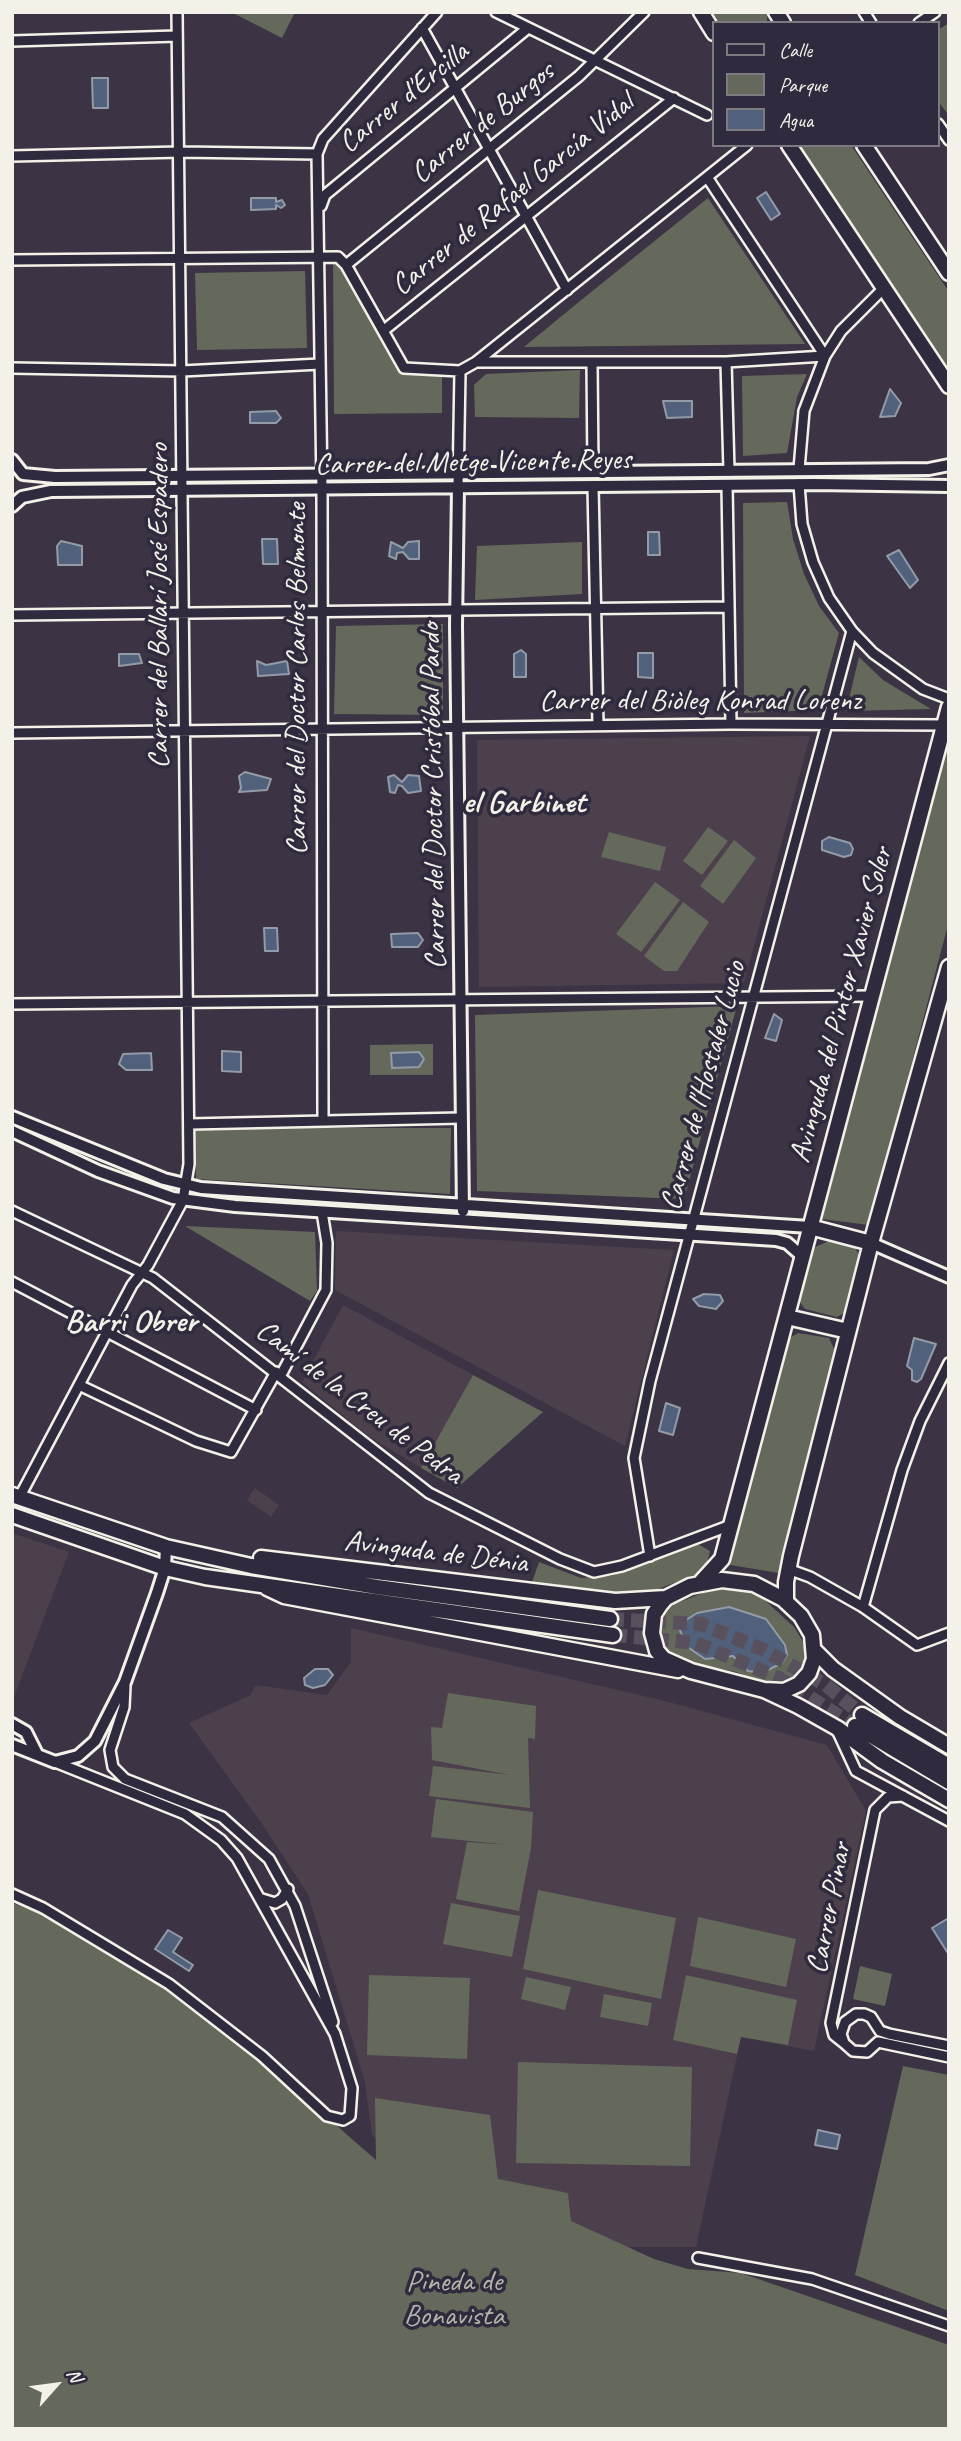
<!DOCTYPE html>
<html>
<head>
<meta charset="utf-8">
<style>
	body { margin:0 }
	#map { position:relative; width:961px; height:2441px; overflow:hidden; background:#3c3444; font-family:Caveat,sans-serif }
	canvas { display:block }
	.frame { position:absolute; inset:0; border:14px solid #f4f1e8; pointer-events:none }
	.legend { position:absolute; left:712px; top:21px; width:228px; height:126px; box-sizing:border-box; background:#2f2a3d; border:2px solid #7e7a81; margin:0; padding:9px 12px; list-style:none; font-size:21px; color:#f4f1e8 }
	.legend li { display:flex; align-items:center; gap:14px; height:35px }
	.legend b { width:35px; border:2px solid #7e7a81 }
	.north { position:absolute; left:21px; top:2350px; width:70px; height:70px; -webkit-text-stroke:5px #2f2a3d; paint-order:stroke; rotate:62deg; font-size:19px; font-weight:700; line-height:28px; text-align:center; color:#f4f1e8 }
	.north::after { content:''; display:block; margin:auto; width:24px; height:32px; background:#f4f1e8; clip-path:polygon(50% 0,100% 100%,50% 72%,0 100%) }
</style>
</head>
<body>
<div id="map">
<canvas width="961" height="2441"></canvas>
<div class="frame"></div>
<ul class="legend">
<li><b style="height:9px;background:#2f2a3d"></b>Calle</li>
<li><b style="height:19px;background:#65695b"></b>Parque</li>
<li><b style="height:19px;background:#51617b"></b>Agua</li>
</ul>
<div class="north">N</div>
</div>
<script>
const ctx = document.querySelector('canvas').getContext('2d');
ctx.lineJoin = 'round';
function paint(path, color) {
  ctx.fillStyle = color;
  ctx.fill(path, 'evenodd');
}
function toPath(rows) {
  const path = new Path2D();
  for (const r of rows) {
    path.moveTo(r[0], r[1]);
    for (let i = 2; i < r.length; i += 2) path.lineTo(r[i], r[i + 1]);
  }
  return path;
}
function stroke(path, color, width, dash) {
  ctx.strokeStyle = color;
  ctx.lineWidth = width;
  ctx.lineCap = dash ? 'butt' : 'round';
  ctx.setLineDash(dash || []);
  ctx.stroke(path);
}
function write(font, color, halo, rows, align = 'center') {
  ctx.font = font + ' Caveat,sans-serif';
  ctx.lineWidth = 7;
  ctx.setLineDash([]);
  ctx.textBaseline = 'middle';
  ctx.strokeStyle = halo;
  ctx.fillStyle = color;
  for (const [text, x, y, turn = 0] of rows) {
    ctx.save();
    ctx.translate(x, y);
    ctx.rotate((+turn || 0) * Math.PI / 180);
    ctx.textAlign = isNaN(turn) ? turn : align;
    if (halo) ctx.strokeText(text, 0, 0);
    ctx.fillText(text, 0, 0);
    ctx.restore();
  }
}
paint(toPath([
	[810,736,744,983,479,987,477,740],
	[336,1231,674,1250,625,1446,335,1290],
	[343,1305,473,1375,421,1468,368,1436,302,1382],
	[255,1488,279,1505,271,1517,247,1500],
	[12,1533,69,1552,12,1702],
	[351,1628,661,1700,827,1745,866,1811,814,2051,741,2037,696,2247,588,2247,435,2190,372,2135,365,2082,308,1894,260,1821,189,1723,251,1695,255,1685,327,1695,351,1662]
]), '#4c404d');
paint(toPath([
	[231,12,295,12,282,38],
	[709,12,767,12,767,23,716,23],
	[949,23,949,116,938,101,938,30],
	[797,145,851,145,949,292,949,375],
	[708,198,805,344,524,347,580,301],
	[333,250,403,375,442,375,442,413,334,414],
	[305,271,307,348,197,350,195,273],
	[580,370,579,418,475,417,474,385,486,374],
	[807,374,797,397,787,453,743,456,742,376],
	[787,502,793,539,804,574,819,606,839,633,818,710,744,713,743,503],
	[582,542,582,594,475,600,477,546],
	[443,624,443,715,334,714,336,626],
	[859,657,883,680,931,709,846,711],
	[949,738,949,921,869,1225,822,1219],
	[708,827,728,841,702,875,683,861],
	[609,832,666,847,660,871,601,857],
	[734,840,756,858,723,904,700,886],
	[655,882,680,900,641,952,616,934],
	[683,902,709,922,677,971,664,971,644,956],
	[737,1006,684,1199,477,1191,475,1015],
	[433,1044,433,1075,370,1075,370,1045],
	[195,1128,451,1128,450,1194,196,1179],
	[185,1226,315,1232,317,1291,310,1301],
	[829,1241,853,1245,860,1256,846,1312,837,1317,805,1309,799,1301,815,1247],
	[798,1333,829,1338,835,1351,779,1573,730,1565,788,1339],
	[473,1375,543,1412,457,1488,421,1468],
	[698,1544,710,1551,707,1564,695,1575,650,1592,620,1599,532,1582,539,1562,581,1578,611,1576,681,1547],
	[733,1589,758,1594,794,1627,805,1645,805,1659,794,1676,779,1682,763,1683,736,1672,687,1662,666,1649,660,1633,662,1618,674,1604,711,1590],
	[448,1693,536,1706,535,1739,528,1738,530,1808,429,1796,433,1766,510,1775,432,1760,431,1727,442,1728],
	[436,1799,533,1812,531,1848,519,1911,456,1899,467,1842,509,1845,431,1837],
	[538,1890,676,1918,661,1999,523,1969],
	[12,1903,34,1910,125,1959,258,2057,376,2160,375,2098,490,2115,498,2179,568,2193,571,2221,654,2259,688,2269,741,2273,949,2345,949,2429,12,2429],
	[451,1903,520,1916,512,1957,443,1944],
	[698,1917,796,1939,786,1987,690,1966],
	[860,1966,892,1974,885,2006,853,1999],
	[369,1975,470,1978,467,2059,367,2055],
	[686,1975,797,2000,788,2045,741,2037,737,2054,673,2040],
	[526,1977,571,1987,565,2010,521,1999],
	[604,1994,652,2003,648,2026,600,2017],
	[518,2062,692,2067,690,2166,516,2163],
	[903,2066,949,2075,949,2311,855,2275]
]), '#65695b');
const water = toPath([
	[92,78,108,78,108,108,93,108,92,78],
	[766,192,780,214,771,220,757,198,766,192],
	[251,198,276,198,276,202,282,200,285,205,281,208,276,205,276,209,251,210,251,198],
	[890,389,901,403,895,416,880,417,890,389],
	[663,401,692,401,692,417,667,418,663,401],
	[276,411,281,418,276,423,250,423,250,412,276,411],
	[648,532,659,532,660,555,648,555,648,532],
	[262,539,277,539,278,564,263,564,262,539],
	[61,541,82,546,82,565,58,565,57,546,61,541],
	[419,541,419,559,409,559,403,552,397,553,396,559,389,556,391,542,403,548,408,542,419,541],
	[899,550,918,580,910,588,887,556,899,550],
	[521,650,526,654,526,677,514,677,514,654,521,650],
	[638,653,653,653,653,678,638,677,638,653],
	[119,654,139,654,142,663,119,666,119,654],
	[257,661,266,665,287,661,289,674,258,676,257,661],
	[245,772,271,779,267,790,239,792,241,788,239,776,245,772],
	[394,775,402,782,408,775,419,776,421,791,408,793,402,786,398,785,395,793,390,792,388,777,394,775],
	[829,837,850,843,853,849,851,855,844,857,822,850,822,841,829,837],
	[264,928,277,928,278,951,265,951,264,928],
	[418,933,423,940,418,947,392,947,391,934,418,933],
	[774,1014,782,1020,776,1041,765,1038,774,1014],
	[222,1051,241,1052,241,1072,222,1071,222,1051],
	[419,1052,424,1059,419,1067,392,1068,391,1053,419,1052],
	[151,1053,152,1070,126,1070,119,1064,123,1054,151,1053],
	[704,1294,720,1295,723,1301,716,1309,699,1306,693,1299,704,1294],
	[914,1338,936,1344,921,1379,917,1382,912,1380,912,1370,907,1366,914,1338],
	[666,1403,680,1408,673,1435,659,1431,666,1403],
	[729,1607,766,1619,785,1645,787,1655,782,1663,762,1673,748,1671,733,1656,705,1659,686,1646,680,1630,686,1620,697,1613,729,1607],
	[315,1669,328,1669,333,1675,325,1685,313,1688,305,1685,304,1678,315,1669],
	[947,1919,949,1922,949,1955,932,1928,947,1919],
	[168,1930,182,1938,173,1952,193,1965,189,1971,155,1949,168,1930],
	[818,2130,840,2135,837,2149,815,2145,818,2130]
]);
paint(water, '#51617b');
stroke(water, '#929ba7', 2);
stroke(toPath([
	[610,1619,701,1624,764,1650,826,1685,862,1715],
	[613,1635,696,1643,779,1678,855,1726]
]), '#58505d', 14, [14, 7]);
const minor = toPath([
	[496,12,707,115],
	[864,12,871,23],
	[919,23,935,12],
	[422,28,567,290],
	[12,41,177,36],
	[938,124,949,140],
	[12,156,180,152,317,154],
	[321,206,325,195,528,28],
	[12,260,338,257,346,265,404,368,460,371],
	[346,265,579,76,644,12],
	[383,331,674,98],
	[476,362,726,362,825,356,707,177],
	[592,362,593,470],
	[726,362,729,471],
	[12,368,182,371,320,364],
	[460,371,476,362,747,145],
	[799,469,804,411,825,356,841,331,884,288],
	[799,484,802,524,813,562,829,598,852,631,873,653,923,689,949,699],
	[727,485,731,724],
	[593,486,598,725],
	[458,488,460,371],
	[12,615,729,607],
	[12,733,731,724,944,725],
	[12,1004,872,996],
	[323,1120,322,489,317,154,323,139,437,12],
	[190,1124,461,1118],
	[12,1211,153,1278,429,1493,560,1559,594,1572,622,1566,731,1525],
	[12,1282,256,1410],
	[281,1375,326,1290,327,1243,322,1212],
	[79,1385,196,1441,231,1452,276,1372],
	[19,1498,132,1285,148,1265,183,1200,189,1164,177,12],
	[650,1556,634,1458,650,1381,852,631],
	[788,1569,810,1577,863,1607,917,1645,949,1633],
	[863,1607,902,1470,920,1421,949,1363],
	[125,1686,124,1707,110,1750,113,1767,125,1779,222,1817,269,1859,295,1906,333,2022],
	[837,1730,856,1771,949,1821],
	[12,1894,43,1908,169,1984,262,2056,327,2116,343,2120,350,2116,352,2088,335,2034,237,1858,221,1840,185,1814,55,1762],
	[262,1899,275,1903,282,1899,288,1889],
	[844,2043,834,2035,831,2023,875,1810,888,1797,903,1796],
	[949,2046,889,2034,880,2031,871,2017,864,2014,856,2014,845,2022,841,2034,844,2043,853,2051,867,2052,878,2042,949,2057],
	[698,2258,812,2279,949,2326]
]);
const tertiary = toPath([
	[12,460,23,474,55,477,929,469,949,465],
	[458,488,456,625,463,1211],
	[12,506,22,497,51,491,814,484,949,486],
	[12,1117,164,1179,201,1188,810,1227],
	[12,1131,98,1171,173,1198,235,1206,776,1240,787,1243,802,1256],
	[871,1243,949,1277],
	[12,1724,26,1732,37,1754],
	[12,1745,55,1762,78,1756,95,1741,125,1682,157,1593,165,1568,166,1547]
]);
const primary = toPath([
	[701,12,714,33],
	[776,12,783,23],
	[789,145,949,386],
	[864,145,949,273],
	[810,1227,871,1243],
	[787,1317,848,1331],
	[12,1495,166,1547,251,1566,377,1587,610,1619],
	[12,1515,165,1568,205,1577,613,1635],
	[261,1558,615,1601,666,1598],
	[701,1582,722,1559,949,707],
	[267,1588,284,1596,678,1670],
	[786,1602,786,1582,791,1556,871,1243,949,967],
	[815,1651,833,1669,900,1717,949,1746],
	[764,1690,784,1691,799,1684,809,1673,814,1659,812,1635,801,1616,783,1599,754,1584,722,1580,690,1586,666,1598,660,1605,654,1614,652,1633,657,1651,664,1659,691,1671,764,1690,798,1706,837,1728,882,1761,949,1800],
	[862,1715,949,1766],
	[855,1726,949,1782]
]);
stroke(minor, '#f4f1e8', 14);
stroke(tertiary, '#f4f1e8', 16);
stroke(primary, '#f4f1e8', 19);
stroke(minor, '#2f2a3d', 9);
stroke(tertiary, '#2f2a3d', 10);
stroke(primary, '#2f2a3d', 14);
write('30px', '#f4f1e8', '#2f2a3d', [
	["Carrer d'Ercilla",404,98,-39],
	["Carrer de Burgos",483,123,-39],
	["Carrer de Rafael García Vidal",513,195,-39],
	["Carrer del Metge Vicente Reyes",473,463,-1],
	["Carrer del Ballarí José Espadero",159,606,-90],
	["Carrer del Doctor Carlos Belmonte",297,679,-90],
	["Carrer del Biòleg Konrad Lorenz",700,701],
	["Carrer del Doctor Cristóbal Pardo",434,796,-91],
	["Avinguda del Pintor Xavier Soler",842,1005,-75],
	["Carrer de l'Hostaler Lucio",704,1086,-75],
	["Camí de la Creu de Pedra",359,1403,37],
	["Avinguda de Dénia",436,1553,7],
	["Carrer Pinar",830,1908,-79]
]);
write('30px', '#b4b4a9', '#2f2a3d', [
	["Pineda de",454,2282],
	["Bonavista",454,2316]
]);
write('bold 32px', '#f4f1e8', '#2f2a3d', [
	["el Garbinet",524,804],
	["Barri Obrer",131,1323]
]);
</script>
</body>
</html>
